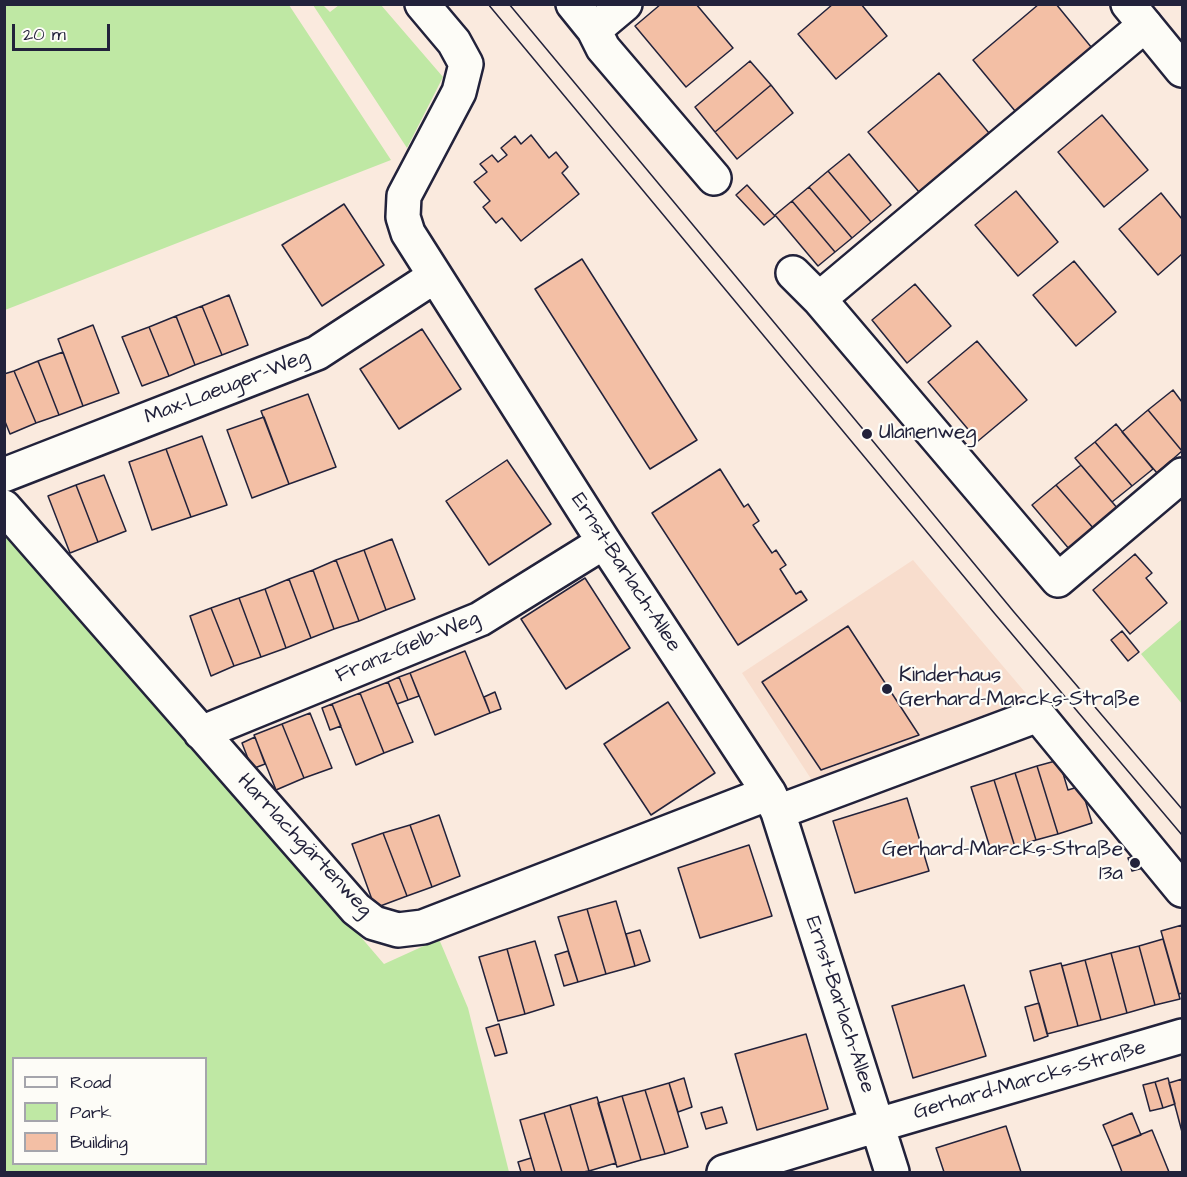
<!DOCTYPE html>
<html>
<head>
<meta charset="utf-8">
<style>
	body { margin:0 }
	#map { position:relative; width:1187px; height:1177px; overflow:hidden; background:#faeade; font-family:"Architects Daughter",sans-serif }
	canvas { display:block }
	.frame { position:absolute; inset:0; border:6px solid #22223b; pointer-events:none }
	.legend { position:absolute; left:12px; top:1057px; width:195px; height:108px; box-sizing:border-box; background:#fdfcf7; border:2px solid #a5a5ac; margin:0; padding:8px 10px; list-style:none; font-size:18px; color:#22223b }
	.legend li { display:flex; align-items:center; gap:12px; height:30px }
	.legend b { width:30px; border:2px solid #a5a5ac }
	.scale { position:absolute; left:12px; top:24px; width:98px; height:27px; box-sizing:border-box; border:3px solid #22223b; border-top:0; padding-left:8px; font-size:18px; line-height:21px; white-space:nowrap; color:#22223b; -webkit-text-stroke:4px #fdfcf7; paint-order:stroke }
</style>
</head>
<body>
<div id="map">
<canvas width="1187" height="1177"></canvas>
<div class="frame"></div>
<ul class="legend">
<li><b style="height:8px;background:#fdfcf7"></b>Road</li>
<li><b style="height:16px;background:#bfe8a4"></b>Park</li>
<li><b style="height:16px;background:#f3bfa5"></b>Building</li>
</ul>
<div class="scale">20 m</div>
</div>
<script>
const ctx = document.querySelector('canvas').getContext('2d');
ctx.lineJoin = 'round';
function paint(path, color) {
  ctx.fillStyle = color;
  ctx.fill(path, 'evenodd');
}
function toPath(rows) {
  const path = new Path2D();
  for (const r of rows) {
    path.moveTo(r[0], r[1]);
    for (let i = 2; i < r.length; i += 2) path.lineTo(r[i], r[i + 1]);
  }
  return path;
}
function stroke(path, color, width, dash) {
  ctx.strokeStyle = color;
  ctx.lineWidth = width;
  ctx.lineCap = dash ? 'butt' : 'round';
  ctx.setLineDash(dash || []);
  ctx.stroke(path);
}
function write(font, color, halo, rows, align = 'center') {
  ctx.font = font + ' "Architects Daughter",sans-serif';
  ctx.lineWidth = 4.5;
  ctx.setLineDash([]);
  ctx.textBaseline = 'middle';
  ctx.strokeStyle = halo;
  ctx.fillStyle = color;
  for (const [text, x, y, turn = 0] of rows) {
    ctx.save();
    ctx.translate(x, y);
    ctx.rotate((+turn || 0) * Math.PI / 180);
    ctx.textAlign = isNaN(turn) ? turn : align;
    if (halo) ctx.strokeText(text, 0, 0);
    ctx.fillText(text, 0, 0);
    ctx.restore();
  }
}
paint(toPath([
	[913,560,1035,704,817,788,742,673]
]), '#f8ddcd');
paint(toPath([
	[5,4,289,5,391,160,5,310],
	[313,5,323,5,330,12,339,5,381,5,443,77,407,148],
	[4,521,384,964,439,939,468,1008,509,1172,5,1172],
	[14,1058,206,1058,206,1164,14,1164],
	[1182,619,1182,704,1141,654]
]), '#bfe8a4');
const building = toPath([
	[661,4,696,4,733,48,686,87,635,26,661,4],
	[833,4,861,4,887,36,836,79,798,34,833,4],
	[1039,4,1056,4,1096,53,1020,117,973,60,1039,4],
	[750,61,771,85,715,132,695,107,750,61],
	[939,73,989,133,919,192,868,132,939,73],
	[771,85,793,113,737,159,715,132,771,85],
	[1102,115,1148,170,1104,207,1058,152,1102,115],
	[531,135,549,158,556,152,568,167,562,173,579,194,521,241,502,218,496,223,483,207,490,201,474,182,487,172,480,164,492,155,498,162,507,155,501,148,515,136,521,144,531,135],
	[849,154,891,205,871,222,828,171,849,154],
	[828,171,871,222,852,238,809,187,828,171],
	[747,185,775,216,764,225,736,195,747,185],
	[809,187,852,238,835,252,792,201,809,187],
	[1016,191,1058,242,1018,276,975,225,1016,191],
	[1161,193,1182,219,1182,254,1158,275,1119,229,1161,193],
	[792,201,835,252,818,266,775,215,792,201],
	[344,204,384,265,322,306,282,245,344,204],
	[582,259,697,440,650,469,535,289,582,259],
	[1074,261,1116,312,1076,346,1033,295,1074,261],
	[915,284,951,326,907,363,872,320,915,284],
	[229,295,248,345,222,355,202,306,229,295],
	[202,306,222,355,195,365,176,316,202,306],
	[176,316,195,365,169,376,149,327,176,316],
	[93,325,119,393,83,406,58,339,93,325],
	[149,327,169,376,142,386,122,337,149,327],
	[422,329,461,389,399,429,360,369,422,329],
	[977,341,1027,400,978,441,928,382,977,341],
	[63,352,83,406,59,415,38,361,63,352],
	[38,361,59,415,36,423,14,371,38,361],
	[14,371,36,423,10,434,4,419,4,374,14,371],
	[1173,390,1182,402,1182,451,1148,410,1173,390],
	[308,394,336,467,289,484,261,411,308,394],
	[1148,410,1182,451,1157,473,1122,432,1148,410],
	[264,417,289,484,252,498,227,430,264,417],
	[1116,424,1153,469,1132,486,1095,442,1116,424],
	[202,436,227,505,191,517,166,449,202,436],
	[1095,442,1132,486,1112,502,1075,458,1095,442],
	[166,449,191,517,152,530,129,462,166,449],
	[507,460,551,524,489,565,446,501,507,460],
	[1081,465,1118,509,1094,529,1056,485,1081,465],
	[720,469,744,507,748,504,759,521,753,525,772,553,776,550,786,565,780,569,796,594,801,591,807,600,738,645,652,513,720,469],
	[104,475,126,531,98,542,76,485,104,475],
	[76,485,98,542,70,553,48,496,76,485],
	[1056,485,1094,529,1070,550,1032,505,1056,485],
	[392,539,415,599,386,610,364,550,392,539],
	[364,550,386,610,359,621,336,560,364,550],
	[1135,554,1152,573,1146,578,1167,603,1130,634,1093,590,1135,554],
	[336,560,359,621,334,629,313,570,336,560],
	[313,570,334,629,311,638,289,579,313,570],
	[585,578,630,648,566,689,521,619,585,578],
	[289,579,311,638,286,648,265,589,289,579],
	[265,589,286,648,261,657,239,598,265,589],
	[239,598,261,657,234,666,211,608,239,598],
	[211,608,234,666,211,676,190,616,211,608],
	[848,626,919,735,821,770,762,682,848,626],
	[1122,631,1139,652,1128,661,1111,640,1122,631],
	[465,651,490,713,435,735,410,673,465,651],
	[410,673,419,696,408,700,399,677,410,673],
	[399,677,408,700,397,704,388,682,399,677],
	[388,682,413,742,384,753,360,693,388,682],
	[495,692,501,709,490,713,484,697,495,692],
	[360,693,384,753,356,765,332,704,360,693],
	[668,702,715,773,651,815,604,744,668,702],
	[332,704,341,726,330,730,322,708,332,704],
	[310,713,332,768,304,778,282,724,310,713],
	[282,724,304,778,276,790,254,735,282,724],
	[255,737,265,764,252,769,242,743,255,737],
	[1059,760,1068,790,1081,786,1092,823,1058,834,1037,766,1059,760],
	[1037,766,1058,834,1036,840,1015,773,1037,766],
	[1015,773,1036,840,1015,847,994,780,1015,773],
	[994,780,1015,847,992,854,971,787,994,780],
	[907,798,929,871,855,893,833,821,907,798],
	[439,815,460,876,432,887,410,825,439,815],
	[410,825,432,887,407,896,383,833,410,825],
	[383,833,407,896,375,908,352,844,383,833],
	[749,845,772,916,700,938,678,868,749,845],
	[1139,855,1143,868,1132,871,1128,858,1139,855],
	[616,901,635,966,606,974,587,909,616,901],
	[587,909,606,974,578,982,558,917,587,909],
	[1182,925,1182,993,1179,994,1161,931,1182,925],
	[640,930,650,961,635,966,626,934,640,930],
	[1163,939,1180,999,1155,1005,1139,946,1163,939],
	[535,941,554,1005,525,1014,507,949,535,941],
	[1139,946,1155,1005,1127,1013,1111,953,1139,946],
	[507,949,525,1014,498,1021,479,957,507,949],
	[568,951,578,982,564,986,555,955,568,951],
	[1111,953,1127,1013,1101,1020,1085,960,1111,953],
	[1085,960,1101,1020,1078,1026,1062,966,1085,960],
	[1061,963,1078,1026,1047,1034,1030,971,1061,963],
	[964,985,986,1056,913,1078,892,1006,964,985],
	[1039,1003,1048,1036,1034,1041,1025,1007,1039,1003],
	[499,1024,507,1053,495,1056,486,1028,499,1024],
	[806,1034,828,1109,757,1130,735,1054,806,1034],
	[684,1078,692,1107,678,1112,669,1083,684,1078],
	[1168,1078,1175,1104,1163,1108,1155,1082,1168,1078],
	[1182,1079,1182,1132,1169,1083,1182,1079],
	[1155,1082,1163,1108,1150,1111,1143,1085,1155,1082],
	[669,1083,688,1147,665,1154,645,1090,669,1083],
	[645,1090,665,1154,641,1160,622,1096,645,1090],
	[622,1096,641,1160,617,1167,598,1103,622,1096],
	[597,1097,616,1163,589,1171,570,1105,597,1097],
	[570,1105,589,1171,583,1172,562,1172,544,1113,570,1105],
	[722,1107,727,1123,706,1129,701,1113,722,1107],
	[544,1113,562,1172,535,1172,520,1120,544,1113],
	[1132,1113,1141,1135,1112,1146,1103,1125,1132,1113],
	[1006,1126,1021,1172,944,1172,936,1148,1006,1126],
	[1152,1130,1169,1172,1122,1172,1112,1146,1152,1130],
	[531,1158,535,1172,521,1172,518,1162,531,1158]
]);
paint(building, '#f3bfa5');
stroke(building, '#22223b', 1.5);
const street = toPath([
	[422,4,454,42,466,64,459,92,404,196,403,217,408,233,604,542,769,793,778,812,892,1172],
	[573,4,594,30,603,48,714,178],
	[594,30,625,4],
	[793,273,819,299,1058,580,1182,475],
	[819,299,1145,25],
	[4,475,317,353,435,276],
	[4,507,356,909,374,923,398,930,423,927,769,793],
	[201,733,480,619,604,542],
	[778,812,1038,715,1182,890],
	[724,1172,878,1125,1182,1036]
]);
const secondary = toPath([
	[1128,4,1182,70]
]);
stroke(street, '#22223b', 38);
stroke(secondary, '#22223b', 38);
stroke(street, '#fdfcf7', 33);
stroke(secondary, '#fdfcf7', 33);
stroke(toPath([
	[488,4,995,614,1182,835],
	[509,4,867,434,1014,612,1182,809]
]), '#22223b', 1.5);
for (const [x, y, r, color] of [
	[867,434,6,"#22223b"],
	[887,689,6,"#22223b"],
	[1135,863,6,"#22223b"]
]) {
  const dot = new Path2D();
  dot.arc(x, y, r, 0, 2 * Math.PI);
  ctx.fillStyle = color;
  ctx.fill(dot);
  stroke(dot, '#fdfcf7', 2);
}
write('21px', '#22223b', '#fdfcf7', [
	["Max-Laeuger-Weg",227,388,-21],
	["Ernst-Barlach-Allee",625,573,57],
	["Franz-Gelb-Weg",408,648,-23],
	["Harrlachgärtenweg",304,846,47],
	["Ernst-Barlach-Allee",839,1005,72],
	["Gerhard-Marcks-Straße",1030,1081,-16]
]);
write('21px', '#22223b', '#fdfcf7', [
	["Ulanenweg",879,434],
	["Kinderhaus",899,677],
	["Gerhard-Marcks-Straße",899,701],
	["Gerhard-Marcks-Straße",1123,851,"right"],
	["13a",1123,875,"right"]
], 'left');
</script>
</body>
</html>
